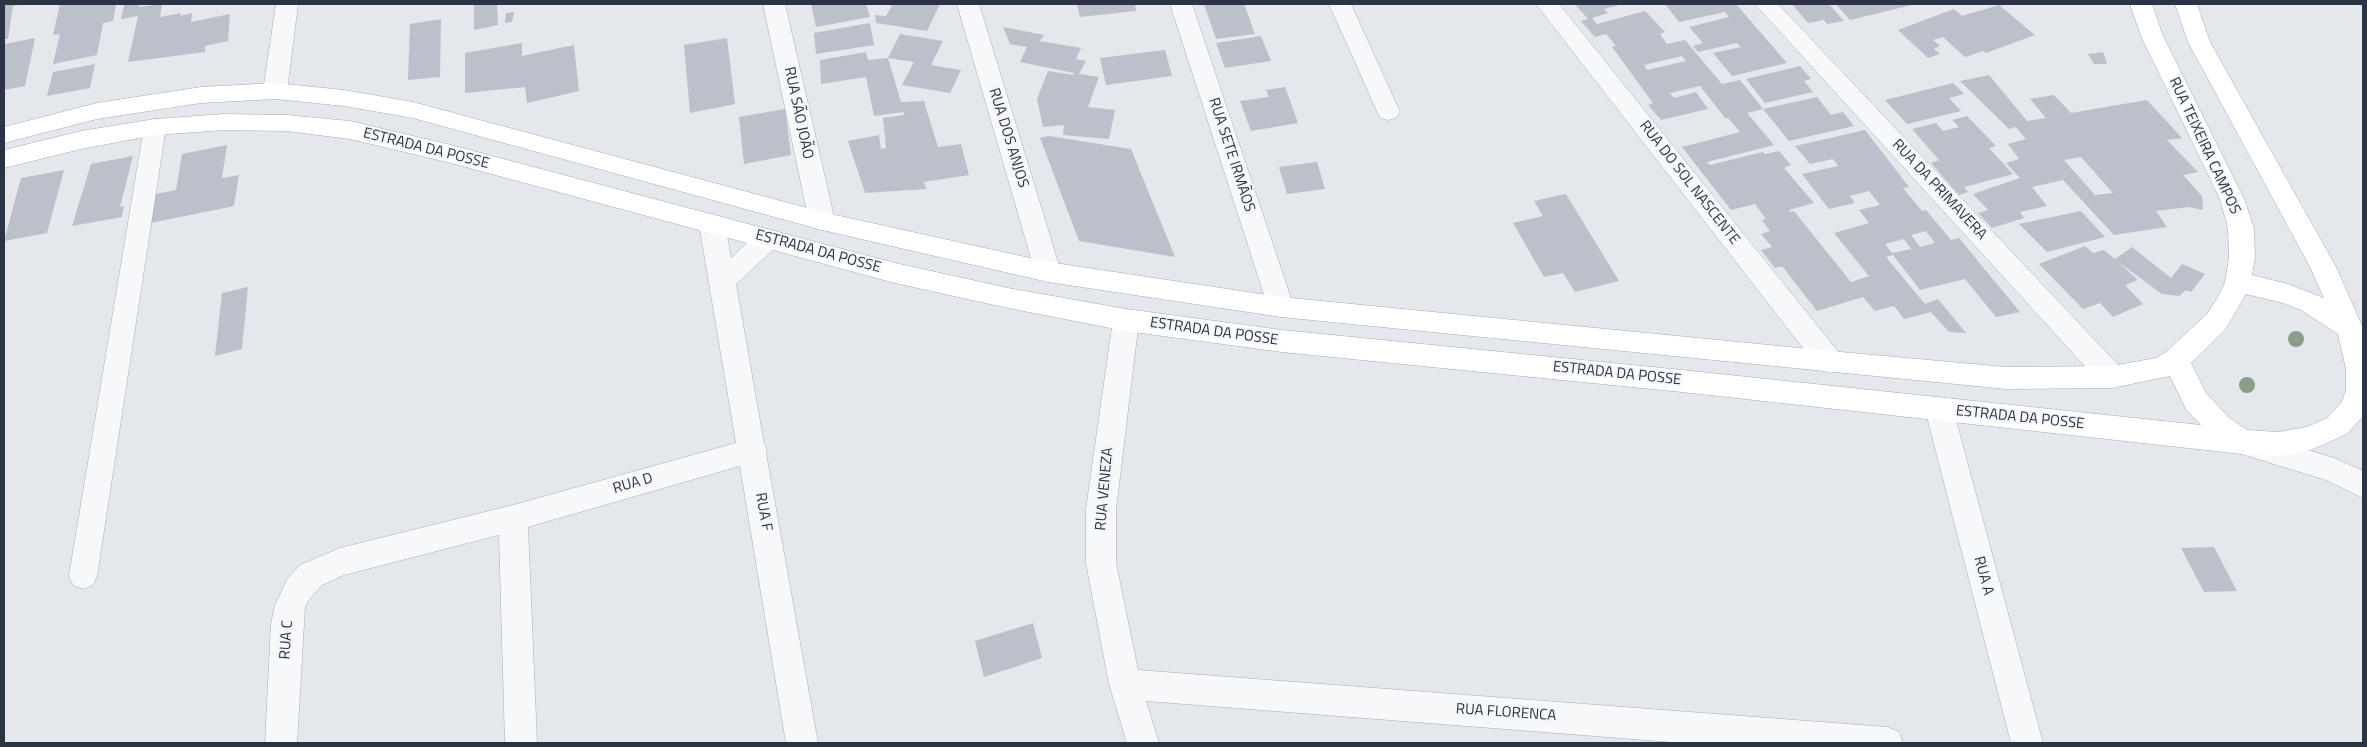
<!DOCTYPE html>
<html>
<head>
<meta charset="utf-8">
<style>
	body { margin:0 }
	#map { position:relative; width:2367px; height:747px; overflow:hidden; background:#e4e7ec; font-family:"Titillium Web",sans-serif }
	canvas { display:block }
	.frame { position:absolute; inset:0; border:5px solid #2b3445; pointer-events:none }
</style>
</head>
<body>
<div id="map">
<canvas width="2367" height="747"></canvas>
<div class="frame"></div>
</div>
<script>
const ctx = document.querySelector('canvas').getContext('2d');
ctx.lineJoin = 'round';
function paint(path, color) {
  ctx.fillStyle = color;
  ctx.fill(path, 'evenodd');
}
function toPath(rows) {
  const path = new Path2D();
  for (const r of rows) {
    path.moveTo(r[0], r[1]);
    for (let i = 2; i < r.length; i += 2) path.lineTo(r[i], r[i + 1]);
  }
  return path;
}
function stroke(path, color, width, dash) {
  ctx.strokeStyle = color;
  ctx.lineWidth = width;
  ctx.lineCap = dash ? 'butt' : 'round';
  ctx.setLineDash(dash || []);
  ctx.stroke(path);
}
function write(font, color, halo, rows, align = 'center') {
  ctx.font = font + ' "Titillium Web",sans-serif';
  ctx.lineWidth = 4;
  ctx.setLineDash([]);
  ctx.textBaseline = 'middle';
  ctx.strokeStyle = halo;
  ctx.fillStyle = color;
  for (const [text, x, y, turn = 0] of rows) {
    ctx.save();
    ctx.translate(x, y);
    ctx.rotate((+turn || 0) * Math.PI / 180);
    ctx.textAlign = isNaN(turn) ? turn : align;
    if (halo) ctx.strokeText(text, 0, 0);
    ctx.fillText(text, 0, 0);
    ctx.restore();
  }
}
paint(toPath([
	[4,4,20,5,13,6,8,39,4,39],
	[60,4,116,4,113,21,103,23,97,55,53,64,60,34,53,35],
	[127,4,140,4,139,7,162,4,160,17,181,13,180,16,192,13,191,22,230,14,228,41,205,46,205,52,128,62,138,16,121,19,124,5],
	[474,4,497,4,498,25,474,30],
	[811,4,866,4,870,17,816,27],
	[893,4,940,4,927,31,876,23,875,15,886,16],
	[1077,4,1135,4,1136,11,1080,17],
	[1204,4,1244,4,1255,34,1216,39],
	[1575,4,1623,4,1604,9,1608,13,1592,18,1597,24,1645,11,1665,32,1660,34,1667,44,1685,40,1722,84,1740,80,1763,109,1747,113,1774,145,1707,162,1710,165,1763,152,1765,154,1779,151,1791,165,1784,168,1814,203,1789,210,1790,212,1794,211,1851,282,1869,276,1834,233,1869,223,1859,210,1880,205,1869,191,1850,196,1855,203,1829,209,1802,174,1838,166,1833,159,1810,164,1795,146,1865,130,1909,187,1903,188,1922,211,1926,210,1951,240,1959,238,2020,312,1996,317,1965,279,1920,290,1893,255,1886,257,1925,304,1938,299,1966,333,1949,332,1931,312,1904,319,1894,306,1875,311,1863,297,1817,311,1782,266,1775,268,1761,250,1772,247,1761,234,1770,231,1762,220,1766,219,1755,204,1731,210,1682,147,1740,132,1728,118,1725,118,1700,86,1670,93,1674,98,1696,92,1708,109,1661,120,1648,105,1653,103,1612,47,1616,46,1606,34,1595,37,1581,21,1588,19],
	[1682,56,1686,61,1647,70,1644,65],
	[1926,231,1935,243,1920,247,1911,235],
	[1904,239,1911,249,1892,253,1885,244],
	[1665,4,1736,4,1787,63,1732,76,1713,53,1741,47,1737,43,1698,52,1693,46,1703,43,1689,27,1729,17,1725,12,1679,22],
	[1792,4,1829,4,1844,21,1827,24,1824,20,1808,23],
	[1836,4,1916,4,1850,20],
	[1999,5,2035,35,1986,53,1983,51,1965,57,1943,37,1933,40,1940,46,1934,49,1940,54,1928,58,1898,30,1954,9,1962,16],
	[514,12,512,22,505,23,506,13],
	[441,19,440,77,408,80,410,24],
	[870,23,874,45,816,54,814,33],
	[1003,27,1044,35,1040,41,1081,48,1076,59,1086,61,1079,74,1099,77,1088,107,1115,110,1109,139,1063,135,1064,125,1043,127,1037,99,1048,71,1073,75,1074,73,1020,62,1027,47,1010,44],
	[900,34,943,41,931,65,961,70,950,93,902,85,914,62,888,58],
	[1261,36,1271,61,1225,68,1216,43],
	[35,38,25,86,4,90,4,44],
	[727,38,735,104,690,113,684,45],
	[522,43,522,56,574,45,579,91,527,103,525,87,465,93,465,53],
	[1165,50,1172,76,1106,85,1100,58],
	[866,52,868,60,888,58,901,102,924,101,938,147,961,144,969,175,924,182,926,189,865,193,848,141,879,135,881,149,886,148,883,118,905,115,903,112,874,116,866,77,821,84,820,60],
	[2103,52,2107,64,2094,64,2088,54],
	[95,64,90,88,47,96,53,72],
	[1800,66,1811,79,1804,81,1813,92,1765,103,1746,79],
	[1989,75,2027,121,2046,118,2030,99,2054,95,2071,113,2147,100,2182,138,2167,140,2198,172,2183,175,2202,196,2203,210,2189,207,2156,211,2167,227,2114,235,2063,180,2032,187,2047,206,2020,212,2024,218,1992,228,1978,213,1988,210,1973,194,2020,178,2006,163,2019,159,2008,144,2026,139,2016,127,2009,129,1960,81],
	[2081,157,2113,193,2095,195,2064,160],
	[1953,83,1964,94,1949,98,1961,111,1907,124,1885,100],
	[1285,87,1298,123,1251,131,1240,101,1269,97,1266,90],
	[1817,97,1831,115,1843,112,1854,126,1789,141,1763,109],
	[785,109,791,155,744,164,739,117],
	[1967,116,1996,146,1989,148,2013,174,1964,187,1968,192,1959,195,1931,163,1939,160,1912,129,1936,123,1943,131,1959,127,1952,120],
	[1049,136,1131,149,1175,257,1079,241,1040,138],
	[227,145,222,178,239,175,234,206,146,224,151,195,176,190,182,154],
	[133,156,120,207,124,206,122,217,72,226,91,164],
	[1317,162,1325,189,1287,194,1279,167],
	[64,170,47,233,4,241,21,178],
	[1566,194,1619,281,1575,292,1563,273,1544,277,1513,223,1543,216,1534,201],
	[2081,211,2105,237,2047,252,2019,224],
	[2085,246,2093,253,2104,250,2115,259,2132,247,2171,278,2182,264,2205,274,2191,292,2186,290,2179,296,2162,294,2117,261,2138,280,2125,285,2143,304,2113,317,2100,303,2083,309,2039,264],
	[248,287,242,349,215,356,222,293],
	[2214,547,2237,591,2204,592,2181,548],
	[1033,623,1042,658,984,677,975,641]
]), '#bbc0ca');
const service = toPath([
	[155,119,163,122,166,127,97,576,93,585,83,589,73,585,69,576,144,127,147,122,155,119]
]);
const minor = toPath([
	[276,4,298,4,287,91,283,97,275,99,267,97,263,91,276,4],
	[763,4,785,4,835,221,831,228,822,230,813,228,809,221,763,4],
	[957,4,979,4,1061,272,1057,279,1048,282,1039,279,1035,272,957,4],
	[1170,4,1192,4,1294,307,1290,314,1281,317,1272,314,1268,307,1170,4],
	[1329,4,1351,4,1400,112,1396,118,1388,120,1380,118,1329,4],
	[1536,4,1559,4,1840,354,1844,362,1840,370,1830,373,1820,370,1536,4],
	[1755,4,1778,4,2122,369,2126,377,2122,385,2112,388,2102,385,1755,4],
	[712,214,721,217,725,224,731,258,759,232,768,229,777,232,781,239,777,246,736,284,764,444,767,450,766,453,818,743,786,743,740,466,528,527,537,743,505,743,499,535,344,575,322,585,310,598,305,607,297,743,265,743,271,624,275,605,288,578,300,565,340,548,513,505,736,443,699,224,703,217,712,214],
	[1126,309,1135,312,1139,320,1116,509,1116,563,1138,670,1887,727,1899,732,1903,743,1684,743,1146,701,1159,743,1127,743,1109,684,1086,563,1086,509,1113,320,1117,312,1126,309],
	[1939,397,1949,401,1953,409,2043,743,2011,743,1925,409,1929,401,1939,397]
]);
const tertiary = toPath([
	[2248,432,2334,458,2363,471,2363,498,2326,480,2238,453,2234,444,2238,435,2248,432]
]);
const primary = toPath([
	[2130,4,2152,4,2163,36,2244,199,2254,228,2255,257,2252,275,2288,284,2324,298,2310,267,2188,42,2175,4,2197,4,2210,42,2336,267,2363,328,2363,416,2347,434,2311,450,2278,456,2242,454,1682,392,1282,352,1126,331,1008,308,895,283,451,163,350,139,286,131,225,130,155,135,81,149,4,168,4,150,81,131,155,119,225,114,286,115,350,121,451,145,895,263,1008,288,1126,309,1282,330,1682,370,2201,425,2186,409,2170,376,2112,388,2006,389,1281,317,1048,282,822,230,413,118,344,106,275,99,201,103,97,119,4,143,4,127,97,103,201,87,275,83,344,90,413,102,822,212,1048,262,1281,297,1830,351,2006,367,2112,366,2156,358,2166,352,2207,314,2218,297,2225,282,2229,257,2228,228,2220,199,2141,36,2130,4],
	[2246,294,2283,303,2301,310,2338,334,2346,369,2346,391,2341,403,2327,418,2307,427,2278,432,2247,430,2228,417,2206,393,2191,363,2225,330,2246,294]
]);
stroke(service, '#a9aeb7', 1);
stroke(minor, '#a9aeb7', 1);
stroke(tertiary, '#a9aeb7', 1);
stroke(primary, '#a3abb8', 1);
paint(service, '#f7f8fa');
paint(minor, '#f7f8fa');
paint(tertiary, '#f7f8fa');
paint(primary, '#fff');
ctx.fillStyle = '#899d89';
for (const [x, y] of [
	[2296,339],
	[2247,385]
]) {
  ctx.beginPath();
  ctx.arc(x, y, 8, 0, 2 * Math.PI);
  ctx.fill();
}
write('15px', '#2b3445', '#f4f6f9', [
	["RUA SÃO JOÃO",798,113,78],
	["RUA DOS ANJOS",1008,138,73],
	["RUA TEIXEIRA CAMPOS",2204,146,65],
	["ESTRADA DA POSSE",426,149,14],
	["RUA SETE IRMÃOS",1231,155,72],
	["RUA DO SOL NASCENTE",1689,183,52],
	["RUA DA PRIMAVERA",1939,190,47],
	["ESTRADA DA POSSE",818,252,15],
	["ESTRADA DA POSSE",1214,332,8],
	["ESTRADA DA POSSE",1617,374,6],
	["ESTRADA DA POSSE",2020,418,6],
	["RUA D",633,484,-16],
	["RUA VENEZA",1105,489,-85],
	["RUA F",763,512,80],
	["RUA A",1983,576,75],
	["RUA C",287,640,-86],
	["RUA FLORENCA",1506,713,4]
]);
</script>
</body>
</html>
